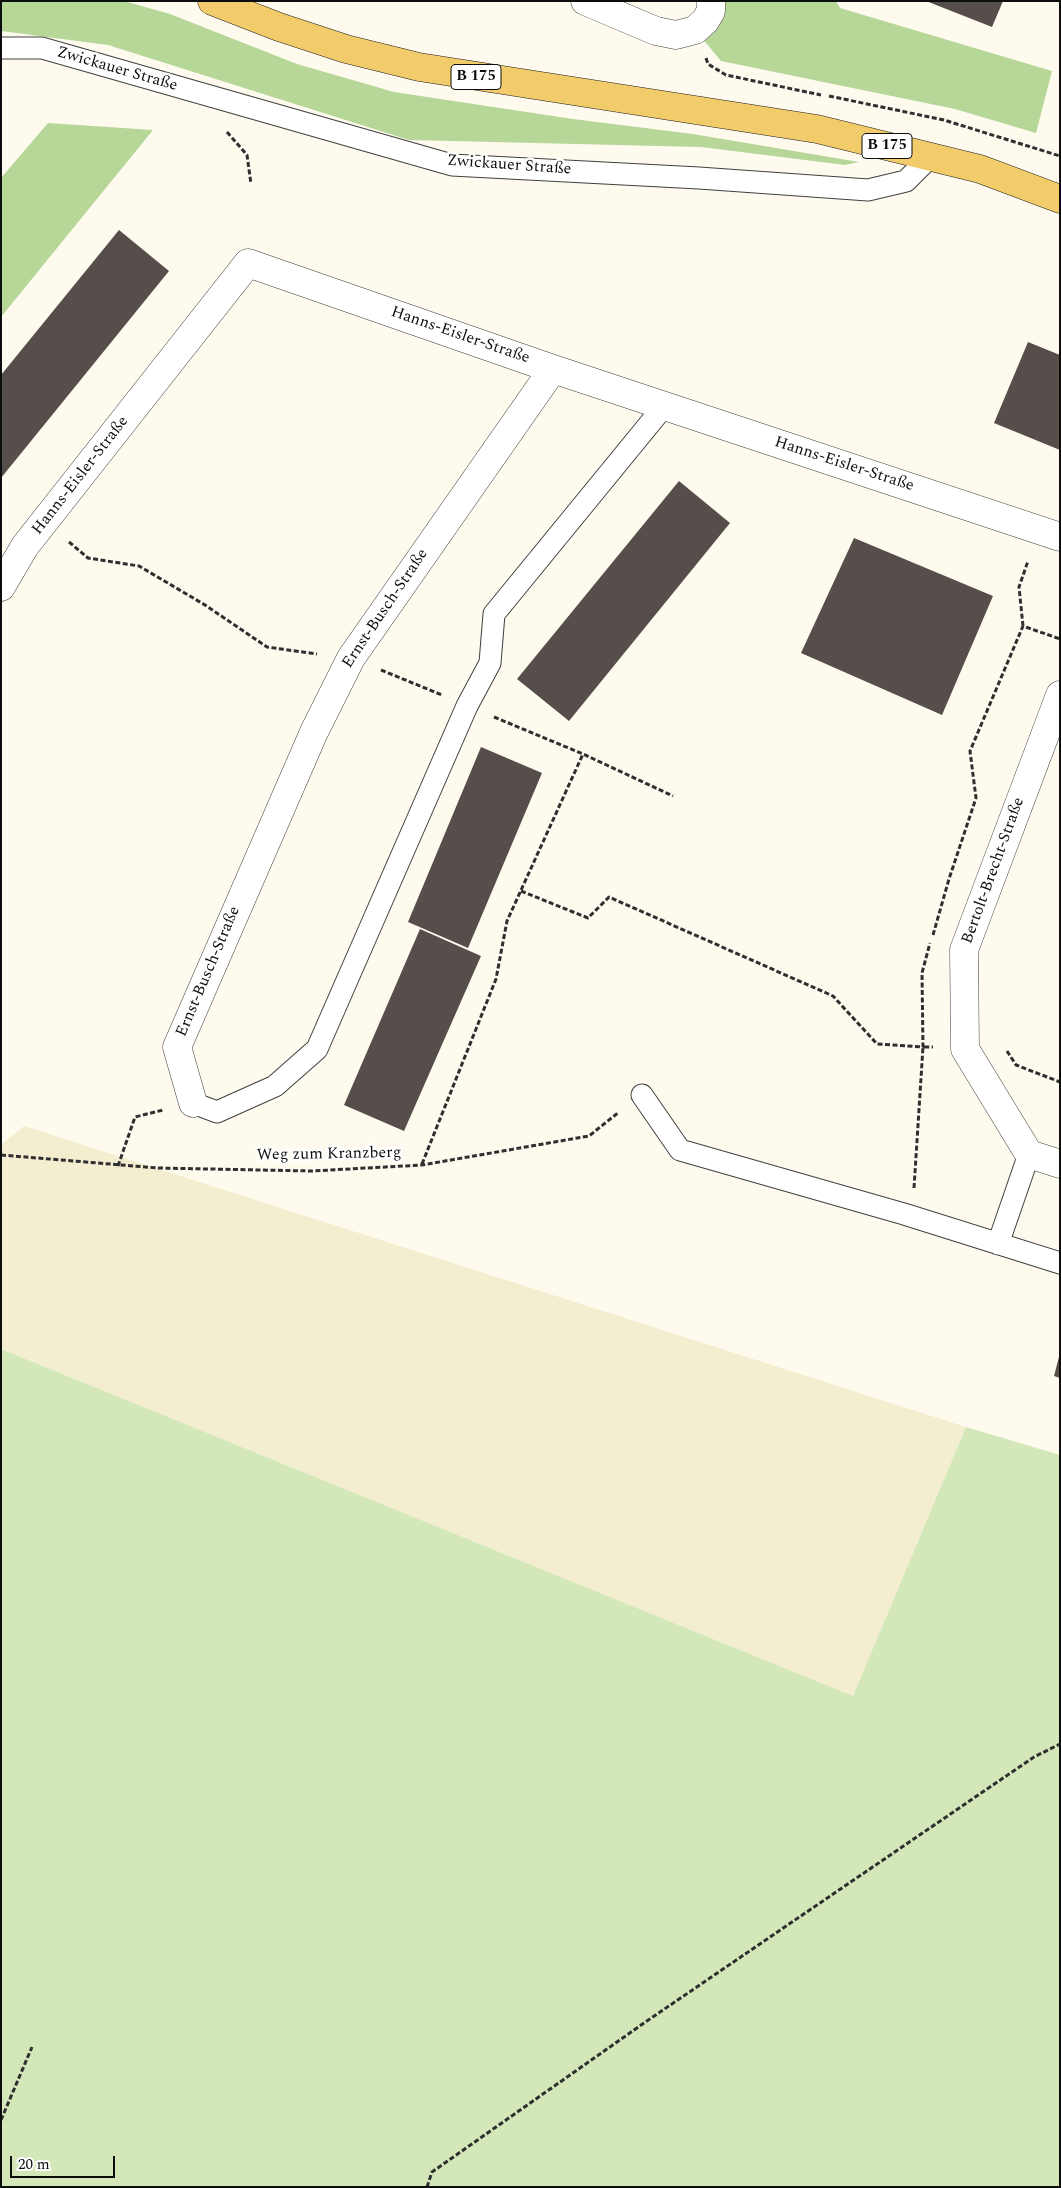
<!DOCTYPE html>
<html>
<head>
<meta charset="utf-8">
<style>
	body { margin:0 }
	#map { position:relative; width:1061px; height:2188px; overflow:hidden; background:#fefaee; font-family:Spectral,serif }
	canvas { display:block }
	.frame { position:absolute; inset:0; border:2px solid #0d0d0d; pointer-events:none }
	.scale { position:absolute; left:10px; top:2156px; width:105px; height:22px; box-sizing:border-box; border:2px solid #0d0d0d; border-top:0; padding-left:6px; font-size:15px; line-height:18px; white-space:nowrap; color:#0d0d0d; -webkit-text-stroke:4px #fff; paint-order:stroke }
</style>
</head>
<body>
<div id="map">
<canvas width="1061" height="2188"></canvas>
<div class="frame"></div>
<div class="scale">20 m</div>
</div>
<script>
const ctx = document.querySelector('canvas').getContext('2d');
ctx.lineJoin = 'round';
function paint(path, color) {
  ctx.fillStyle = color;
  ctx.fill(path, 'evenodd');
}
function toPath(rows) {
  const path = new Path2D();
  for (const r of rows) {
    path.moveTo(r[0], r[1]);
    for (let i = 2; i < r.length; i += 2) path.lineTo(r[i], r[i + 1]);
  }
  return path;
}
function stroke(path, color, width, dash) {
  ctx.strokeStyle = color;
  ctx.lineWidth = width;
  ctx.lineCap = dash ? 'butt' : 'round';
  ctx.setLineDash(dash || []);
  ctx.stroke(path);
}
function write(font, color, halo, rows, align = 'center') {
  ctx.font = font + ' Spectral,serif';
  ctx.lineWidth = 5;
  ctx.setLineDash([]);
  ctx.textBaseline = 'middle';
  ctx.strokeStyle = halo;
  ctx.fillStyle = color;
  for (const [text, x, y, turn = 0] of rows) {
    ctx.save();
    ctx.translate(x, y);
    ctx.rotate((+turn || 0) * Math.PI / 180);
    ctx.textAlign = isNaN(turn) ? turn : align;
    if (halo) ctx.strokeText(text, 0, 0);
    ctx.fillText(text, 0, 0);
    ctx.restore();
  }
}
paint(toPath([
	[24,1126,966,1427,853,1696,1,1349,1,1145]
]), '#f3eecf');
paint(toPath([
	[1,1349,853,1696,966,1427,1060,1455,1060,2187,1,2187]
]), '#d3e7b9');
paint(toPath([
	[1,1,124,1,170,14,297,64,394,92,573,119,693,134,859,162,845,165,701,147,409,140,108,45,1,31],
	[711,1,836,1,840,8,1052,71,1036,133,955,109,721,61,695,30],
	[48,123,153,130,1,317,1,178]
]), '#b7d799');
paint(toPath([
	[926,1,1003,1,992,27],
	[119,230,169,271,1,478,1,375],
	[1028,342,1060,355,1060,450,994,423],
	[679,481,730,523,569,721,517,679],
	[854,538,993,596,942,715,801,653],
	[481,747,542,773,468,948,408,922],
	[420,929,481,956,404,1131,344,1105],
	[1060,1353,1060,1378,1054,1376]
]), '#554e4a');
const service = toPath([
	[1,48,42,48,452,165,699,178,868,190,906,181,931,156],
	[642,1095,680,1150,904,1214,1060,1263],
	[193,1103,217,1112,275,1086,317,1049,467,706,490,663,494,614,665,405],
	[998,1244,1029,1154]
]);
const minor = toPath([
	[585,1,656,31,676,35,695,30,705,21,711,11,711,1],
	[1,587,25,546,248,263,553,369,1060,537],
	[1060,695,964,950,965,1049,1029,1154,1060,1164],
	[193,1103,177,1047,314,732,351,658,553,369]
]);
const primary = toPath([
	[212,1,279,27,346,49,419,67,817,129,980,169,1060,199]
]);
stroke(service, '#404040', 23);
stroke(minor, '#404040', 29);
stroke(primary, '#1e1e1e', 29);
stroke(toPath([
	[706,58,708,64,726,75,821,95],
	[829,96,944,120,1060,156],
	[227,132,247,155,251,184],
	[69,542,88,558,139,566,205,605,267,647,317,654],
	[1023,626,1019,587,1028,561],
	[381,670,442,695],
	[494,717,583,754,673,796],
	[521,891,588,918,609,897,833,996,877,1044,923,1047,922,973,930,943],
	[933,935,949,879,976,798,970,751,1023,626,1060,639],
	[1007,1051,1016,1065,1060,1082],
	[1,1155,158,1168,312,1171,422,1165,589,1136,619,1112],
	[422,1164,496,979,507,921,583,754],
	[118,1166,135,1117,163,1110],
	[914,1188,923,1047,933,1047],
	[1,2120,32,2047],
	[427,2187,432,2172,644,2023,1034,1757,1060,1744]
]), '#2f2f2f', 3, [5, 2.5]);
stroke(service, '#fff', 21);
stroke(minor, '#fff', 28);
stroke(primary, '#f2cb6a', 28);
for (const [x, y, w] of [
	[476,77,50],
	[887,146,50]
]) {
  const box = new Path2D();
  box.roundRect(x - w / 2, y - 12.5, w, 25, 4);
  ctx.fillStyle = '#fff';
  ctx.fill(box);
  stroke(box, '#0d0d0d', 1);
}
write('bold 15px', '#0d0d0d', null, [
	["B 175",476,77],
	["B 175",887,146]
]);
write('16px', '#0d0d0d', '#fff', [
	["Zwickauer Straße",117,70,16],
	["Zwickauer Straße",509,166,4],
	["Hanns-Eisler-Straße",460,336,19],
	["Hanns-Eisler-Straße",844,465,18],
	["Hanns-Eisler-Straße",81,476,-52],
	["Ernst-Busch-Straße",386,609,-56],
	["Bertolt-Brecht-Straße",994,871,-70],
	["Ernst-Busch-Straße",209,972,-67],
	["Weg zum Kranzberg",329,1155,-1]
]);
</script>
</body>
</html>
